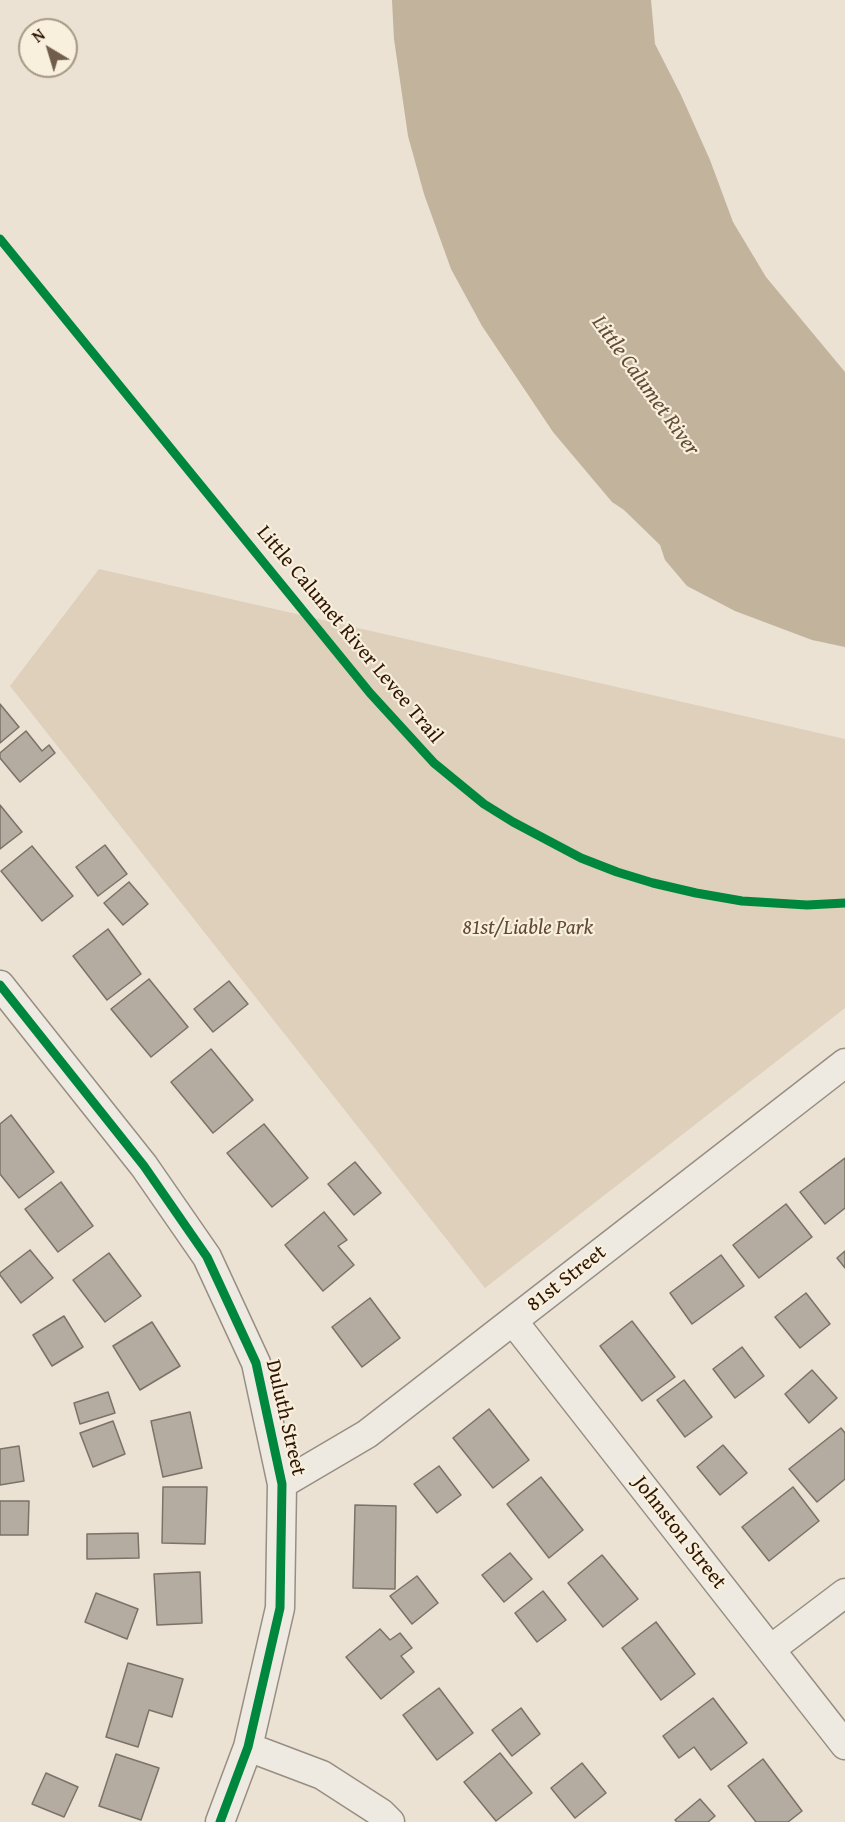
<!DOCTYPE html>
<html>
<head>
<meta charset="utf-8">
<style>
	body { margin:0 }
	#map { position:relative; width:845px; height:1822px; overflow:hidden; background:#ebe2d3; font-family:"Gentium Book Plus",serif }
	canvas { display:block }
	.north { position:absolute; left:18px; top:18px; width:60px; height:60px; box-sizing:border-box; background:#f8efdc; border:2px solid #a79885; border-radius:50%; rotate:322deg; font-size:16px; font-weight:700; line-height:24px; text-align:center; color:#2e1502 }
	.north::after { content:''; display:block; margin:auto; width:21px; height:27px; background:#705d4b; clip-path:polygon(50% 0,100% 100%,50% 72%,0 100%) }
</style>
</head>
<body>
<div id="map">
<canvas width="845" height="1822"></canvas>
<div class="north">N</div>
</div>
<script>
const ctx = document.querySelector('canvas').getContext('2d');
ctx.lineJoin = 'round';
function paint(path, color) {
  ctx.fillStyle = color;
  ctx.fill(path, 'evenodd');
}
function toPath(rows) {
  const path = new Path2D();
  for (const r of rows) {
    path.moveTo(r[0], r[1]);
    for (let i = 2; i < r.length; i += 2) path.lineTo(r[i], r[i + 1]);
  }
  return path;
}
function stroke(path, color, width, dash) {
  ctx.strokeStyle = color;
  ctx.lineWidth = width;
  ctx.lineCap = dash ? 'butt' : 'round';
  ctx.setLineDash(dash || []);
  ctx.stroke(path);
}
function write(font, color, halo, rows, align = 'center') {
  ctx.font = font + ' "Gentium Book Plus",serif';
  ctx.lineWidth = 4.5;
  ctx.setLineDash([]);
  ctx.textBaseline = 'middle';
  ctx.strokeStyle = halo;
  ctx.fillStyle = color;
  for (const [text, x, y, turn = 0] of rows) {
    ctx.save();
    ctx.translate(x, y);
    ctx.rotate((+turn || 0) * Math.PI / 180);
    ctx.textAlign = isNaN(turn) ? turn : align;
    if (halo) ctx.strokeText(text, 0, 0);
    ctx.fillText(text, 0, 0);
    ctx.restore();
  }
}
paint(toPath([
	[99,569,845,739,845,1008,485,1288,10,686]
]), '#ded0bb');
paint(toPath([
	[392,0,651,0,655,44,681,95,710,160,733,222,766,277,845,372,845,647,812,640,735,611,687,586,665,560,660,545,624,510,612,502,553,432,482,326,451,269,424,194,408,136,394,39]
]), '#c2b39c');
const building = toPath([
	[0,704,19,727,0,743,0,704],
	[26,731,42,751,49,745,55,753,20,782,0,758,0,753,26,731],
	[0,805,22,832,0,849,0,805],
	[105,845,127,874,98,896,76,867,105,845],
	[32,846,73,896,42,921,1,871,32,846],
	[129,882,148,904,123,925,104,903,129,882],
	[108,929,141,974,107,1000,73,956,108,929],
	[149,979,188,1027,151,1057,111,1009,149,979],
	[229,981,248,1004,213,1032,194,1009,229,981],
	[211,1049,253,1100,213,1133,171,1082,211,1049],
	[11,1115,54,1172,19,1198,0,1174,0,1124,11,1115],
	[264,1124,308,1178,272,1207,227,1153,264,1124],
	[845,1158,845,1208,825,1224,800,1192,845,1158],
	[355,1162,381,1193,354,1215,328,1184,355,1162],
	[61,1182,93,1226,58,1252,25,1209,61,1182],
	[786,1204,812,1237,759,1278,733,1245,786,1204],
	[324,1212,347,1240,338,1246,354,1265,323,1291,285,1245,324,1212],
	[30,1250,53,1278,21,1303,0,1275,0,1273,30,1250],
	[845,1251,845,1268,837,1258,845,1251],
	[109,1253,141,1296,105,1322,73,1280,109,1253],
	[721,1255,744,1286,692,1324,670,1293,721,1255],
	[806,1293,830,1324,800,1348,775,1317,806,1293],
	[370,1298,400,1338,362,1367,332,1327,370,1298],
	[64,1316,83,1347,52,1366,33,1335,64,1316],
	[632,1321,675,1377,642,1401,600,1346,632,1321],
	[152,1322,180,1366,140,1390,113,1346,152,1322],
	[742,1347,764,1376,735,1398,713,1369,742,1347],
	[812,1370,837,1398,809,1423,785,1394,812,1370],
	[684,1380,712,1417,685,1437,657,1400,684,1380],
	[108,1392,115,1413,80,1424,74,1403,108,1392],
	[489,1409,529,1460,493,1488,453,1438,489,1409],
	[190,1412,202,1468,163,1477,151,1421,190,1412],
	[113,1421,125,1454,93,1467,80,1433,113,1421],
	[841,1428,845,1433,845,1479,817,1502,789,1469,841,1428],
	[723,1445,747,1473,720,1495,697,1467,723,1445],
	[19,1446,24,1481,0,1485,0,1449,19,1446],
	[439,1466,461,1495,437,1513,414,1484,439,1466],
	[541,1477,583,1530,549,1558,507,1504,541,1477],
	[163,1487,207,1487,205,1544,162,1543,163,1487],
	[793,1487,819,1521,769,1561,742,1527,793,1487],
	[0,1501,29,1501,28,1535,0,1535,0,1501],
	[355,1505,396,1506,395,1589,353,1588,355,1505],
	[138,1533,139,1558,87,1559,87,1534,138,1533],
	[510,1553,532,1579,504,1602,482,1575,510,1553],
	[602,1555,638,1599,603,1627,568,1583,602,1555],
	[200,1572,202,1623,157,1625,154,1574,200,1572],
	[417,1576,438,1603,412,1624,390,1596,417,1576],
	[543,1591,566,1620,537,1642,515,1613,543,1591],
	[96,1593,138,1609,127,1639,85,1622,96,1593],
	[656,1622,695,1674,661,1700,622,1648,656,1622],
	[380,1629,390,1640,400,1633,412,1648,401,1656,414,1672,381,1699,346,1657,380,1629],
	[128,1663,183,1679,172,1717,149,1710,138,1747,106,1737,128,1663],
	[439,1688,473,1733,437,1760,403,1715,439,1688],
	[713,1698,747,1743,711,1770,694,1747,679,1758,663,1736,713,1698],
	[521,1708,540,1734,512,1756,492,1730,521,1708],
	[500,1753,532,1793,496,1821,464,1782,500,1753],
	[116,1754,159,1768,141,1820,99,1806,116,1754],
	[763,1759,802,1811,788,1822,756,1822,728,1786,763,1759],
	[582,1763,606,1793,575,1818,551,1788,582,1763],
	[46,1773,78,1787,64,1817,32,1804,46,1773],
	[700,1799,715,1816,708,1822,677,1822,675,1820,700,1799]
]);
paint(building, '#b4aca0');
stroke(building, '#7b7268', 1.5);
const street = toPath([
	[0,985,144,1166,207,1257,256,1363,282,1484,280,1608,248,1747,220,1822],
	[513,1321,845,1745],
	[282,1484,367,1434,845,1063],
	[771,1649,845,1593],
	[248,1747,322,1775,381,1813,390,1822]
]);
stroke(street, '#978e83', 31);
stroke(street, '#eeeae2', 28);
stroke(toPath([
	[0,239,370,693,434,763,484,804,513,822,581,858,617,872,653,883,696,893,742,901,807,905,845,903],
	[0,985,144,1166,207,1257,256,1363,282,1484,280,1608,248,1747,220,1822]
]), '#00873e', 9);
write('21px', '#2e1502', '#f8efdc', [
	["Little Calumet River Levee Trail",349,635,50],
	["81st Street",567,1279,-38],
	["Duluth Street",285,1418,77],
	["Johnston Street",679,1533,52]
]);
write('italic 21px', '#604934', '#f8efdc', [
	["81st/Liable Park",528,929]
]);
write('italic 22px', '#624c36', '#f8efdc', [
	["Little Calumet River",645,386,54]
]);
</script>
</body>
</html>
